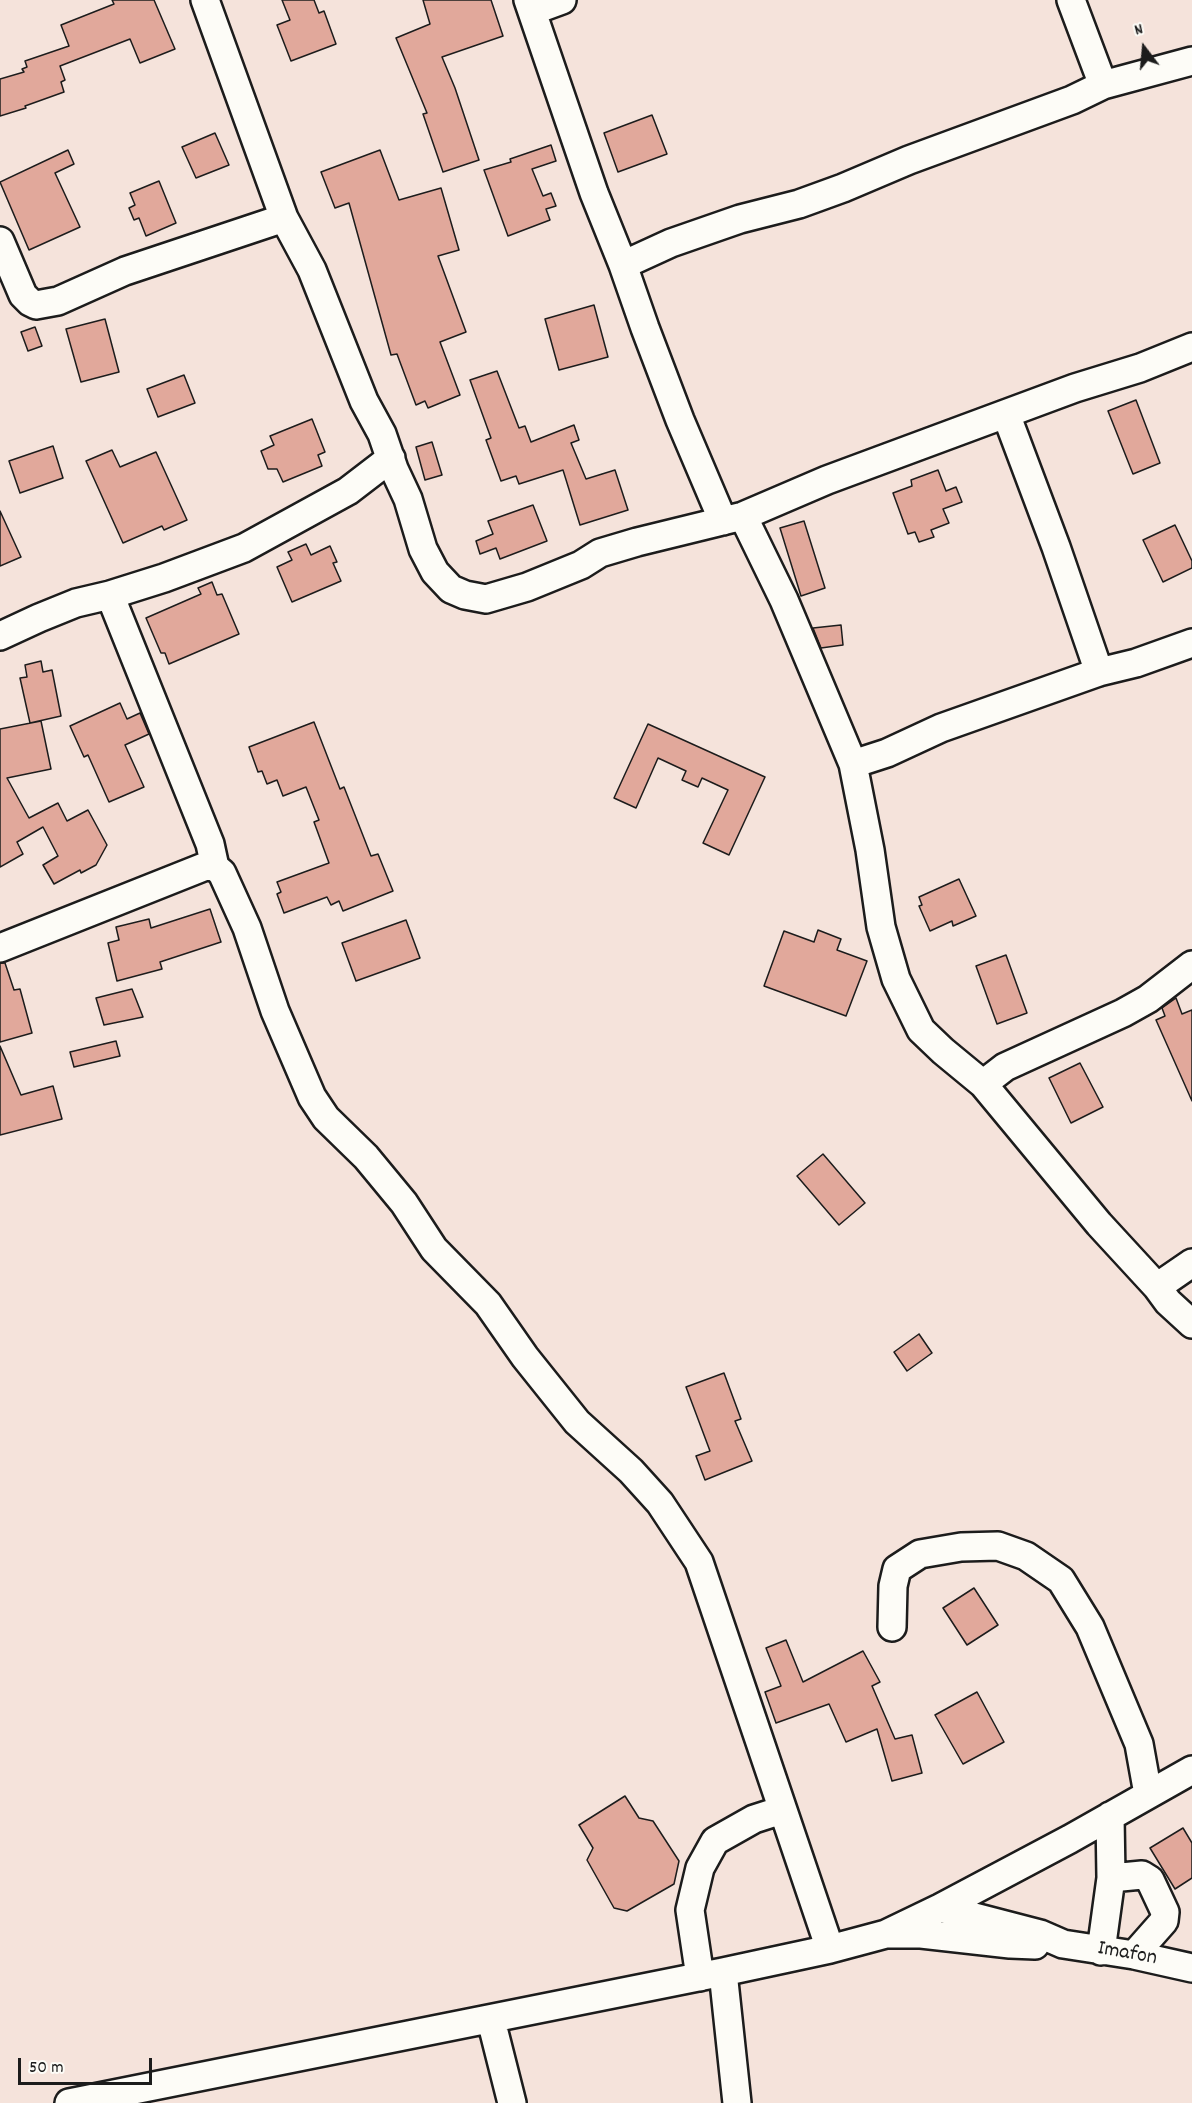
<!DOCTYPE html>
<html>
<head>
<meta charset="utf-8">
<style>
	body { margin:0 }
	#map { position:relative; width:1192px; height:2103px; overflow:hidden; background:#f5e3db; font-family:Dekko,sans-serif }
	canvas { display:block }
	.north { position:absolute; left:1114px; top:18px; width:60px; height:60px; -webkit-text-stroke:4px #fdfcf7; paint-order:stroke; rotate:344deg; font-size:16px; font-weight:700; line-height:24px; text-align:center; color:#1c1c1c }
	.north::after { content:''; display:block; margin:auto; width:21px; height:27px; background:#1c1c1c; clip-path:polygon(50% 0,100% 100%,50% 72%,0 100%) }
	.scale { position:absolute; left:18px; top:2058px; width:134px; height:27px; box-sizing:border-box; border:3px solid #1c1c1c; border-top:0; padding-left:8px; font-size:18px; line-height:21px; white-space:nowrap; color:#1c1c1c; -webkit-text-stroke:4px #fdfcf7; paint-order:stroke }
</style>
</head>
<body>
<div id="map">
<canvas width="1192" height="2103"></canvas>
<div class="north">N</div>
<div class="scale">50 m</div>
</div>
<script>
const ctx = document.querySelector('canvas').getContext('2d');
ctx.lineJoin = 'round';
function paint(path, color) {
  ctx.fillStyle = color;
  ctx.fill(path, 'evenodd');
}
function toPath(rows) {
  const path = new Path2D();
  for (const r of rows) {
    path.moveTo(r[0], r[1]);
    for (let i = 2; i < r.length; i += 2) path.lineTo(r[i], r[i + 1]);
  }
  return path;
}
function stroke(path, color, width, dash) {
  ctx.strokeStyle = color;
  ctx.lineWidth = width;
  ctx.lineCap = dash ? 'butt' : 'round';
  ctx.setLineDash(dash || []);
  ctx.stroke(path);
}
function write(font, color, halo, rows, align = 'center') {
  ctx.font = font + ' Dekko,sans-serif';
  ctx.lineWidth = 4.5;
  ctx.setLineDash([]);
  ctx.textBaseline = 'middle';
  ctx.strokeStyle = halo;
  ctx.fillStyle = color;
  for (const [text, x, y, turn = 0] of rows) {
    ctx.save();
    ctx.translate(x, y);
    ctx.rotate((+turn || 0) * Math.PI / 180);
    ctx.textAlign = isNaN(turn) ? turn : align;
    if (halo) ctx.strokeText(text, 0, 0);
    ctx.fillText(text, 0, 0);
    ctx.restore();
  }
}
const building = toPath([
	[112,0,154,0,175,49,140,63,130,39,60,66,65,80,61,82,64,92,25,106,26,108,0,116,0,79,24,72,22,69,27,67,25,61,69,46,61,25,114,4,112,0],
	[282,0,314,0,319,13,324,11,336,44,291,61,277,25,290,20,282,0],
	[423,0,491,0,503,36,442,57,455,88,479,160,443,172,423,114,427,113,396,38,430,24,423,0],
	[652,115,667,154,618,172,604,133,652,115],
	[215,133,229,165,196,178,182,147,215,133],
	[551,145,556,161,532,169,543,196,551,193,556,206,546,209,550,220,508,236,484,170,511,162,510,159,551,145],
	[68,150,74,164,55,173,80,227,29,250,0,182,68,150],
	[380,150,399,200,441,188,459,250,438,256,466,332,440,342,460,395,428,408,425,401,416,405,397,354,391,355,349,203,335,208,321,172,380,150],
	[159,181,176,223,146,236,139,218,134,220,129,208,135,205,130,193,159,181],
	[594,305,608,357,559,370,545,319,594,305],
	[105,319,119,372,81,382,66,329,105,319],
	[35,327,42,346,28,351,21,332,35,327],
	[497,371,519,428,525,426,531,442,574,425,579,440,571,443,586,479,615,470,628,510,580,525,563,470,519,484,516,476,501,481,486,440,491,438,470,380,497,371],
	[184,375,195,403,158,417,147,389,184,375],
	[1136,400,1160,463,1133,474,1108,411,1136,400],
	[312,419,325,452,318,455,322,466,283,482,277,469,268,469,261,451,274,445,270,436,312,419],
	[432,442,442,475,425,480,416,447,432,442],
	[53,446,63,478,20,493,9,461,53,446],
	[112,450,120,467,156,452,187,520,164,530,162,526,123,543,86,461,112,450],
	[938,470,946,491,956,487,962,502,943,509,949,523,931,530,934,537,919,542,915,532,908,534,893,493,912,486,911,480,938,470],
	[533,505,547,541,500,559,496,548,480,554,476,541,493,534,488,521,533,505],
	[0,511,21,557,0,566,0,511],
	[804,521,825,588,801,596,780,528,804,521],
	[1175,525,1192,561,1192,568,1163,582,1143,540,1175,525],
	[306,544,311,555,330,546,337,562,333,563,341,581,292,602,277,567,292,560,288,552,306,544],
	[212,582,217,595,222,594,239,634,169,664,165,653,161,653,146,618,201,594,198,588,212,582],
	[841,625,843,645,821,648,813,628,841,625],
	[41,661,43,672,52,670,61,716,30,723,20,678,27,677,25,665,41,661],
	[120,703,127,719,140,713,149,734,125,745,144,787,109,802,88,755,84,757,70,726,120,703],
	[41,721,51,769,7,778,29,818,58,803,67,821,88,810,107,845,96,865,81,873,80,870,54,884,43,865,58,856,43,827,17,842,23,854,0,867,0,729,41,721],
	[314,722,340,789,344,787,371,856,378,854,393,891,343,911,339,901,331,905,327,897,284,913,277,894,281,892,277,882,329,863,314,822,319,820,306,787,283,796,277,780,267,784,262,771,258,772,249,747,314,722],
	[648,724,765,777,729,855,703,843,728,790,702,778,698,787,682,780,686,771,658,758,636,808,614,798,648,724],
	[959,879,976,916,953,926,952,921,930,931,919,906,922,905,919,897,959,879],
	[210,909,221,942,160,962,162,969,117,981,108,943,119,940,116,927,149,919,151,928,210,909],
	[406,920,420,958,356,981,342,943,406,920],
	[818,930,841,939,837,950,867,961,846,1016,764,986,784,931,814,942,818,930],
	[1006,955,1027,1013,997,1024,976,966,1006,955],
	[0,963,5,963,14,990,20,989,32,1033,0,1042,0,963],
	[132,989,143,1017,104,1025,96,998,132,989],
	[1176,998,1182,1014,1192,1010,1192,1101,1156,1020,1165,1016,1162,1008,1176,998],
	[116,1041,120,1056,74,1067,70,1052,116,1041],
	[0,1046,21,1095,53,1086,62,1119,0,1135,0,1046],
	[1080,1063,1103,1107,1071,1123,1049,1078,1080,1063],
	[823,1154,865,1203,839,1225,797,1176,823,1154],
	[919,1334,932,1353,907,1371,894,1352,919,1334],
	[724,1373,741,1419,735,1421,752,1461,705,1480,696,1456,710,1451,686,1387,724,1373],
	[974,1588,998,1625,967,1645,943,1608,974,1588],
	[786,1640,803,1682,863,1651,880,1682,872,1686,895,1739,912,1735,922,1773,892,1781,877,1729,846,1742,829,1704,776,1723,765,1692,781,1686,766,1648,786,1640],
	[977,1692,1004,1742,963,1764,935,1715,977,1692],
	[625,1796,639,1818,653,1821,679,1861,674,1884,627,1911,614,1908,587,1860,593,1848,579,1825,625,1796],
	[1183,1828,1192,1843,1192,1878,1175,1889,1150,1848,1183,1828]
]);
paint(building, '#e1a89b');
stroke(building, '#1c1c1c', 1.5);
const minor = toPath([
	[205,0,284,218,312,270,364,401,382,434,394,469,408,499,423,549,435,572,451,589,465,595,486,599,527,587,581,565,600,553,637,542,743,516,827,480,1075,388,1140,368,1192,347],
	[528,0,594,193,623,265,645,328,680,420,723,521],
	[1071,0,1103,85],
	[532,11,562,0],
	[0,241,23,295,30,302,36,305,58,301,125,271,284,218],
	[623,265,671,243,740,219,799,204,843,188,909,160,1072,100,1103,85,1192,61],
	[1006,414,1056,547,1099,672],
	[743,516,784,600,853,764,887,753,941,728,1099,672,1136,663,1192,643],
	[110,595,210,844,215,867],
	[0,636,39,618,76,603,110,595,164,578,244,548,348,491,391,458],
	[853,764,870,850,881,927,896,979,921,1030,943,1051,983,1084,1099,1224,1157,1287,1168,1302,1192,1324],
	[0,948,206,866,215,867,222,873,247,928,275,1011,312,1097,326,1118,366,1157,404,1203,434,1249,488,1304,525,1357,577,1422,631,1471,660,1503,699,1562,830,1949],
	[983,1084,1005,1067,1123,1013,1148,999,1192,965],
	[1157,1287,1192,1263],
	[892,1627,893,1586,897,1569,920,1554,961,1547,998,1546,1026,1556,1061,1580,1090,1627,1139,1744,1148,1794],
	[1111,1878,1142,1875,1150,1880,1165,1912,1164,1921,1134,1955],
	[940,1908,1040,1934,1063,1944,1134,1955,1192,1968],
	[891,1934,921,1934,1010,1944,1035,1945],
	[1101,1951,1111,1878,1110,1816],
	[723,1972,737,2103],
	[700,1977,690,1910,700,1868,715,1841,754,1819,782,1810],
	[491,2020,512,2103],
	[69,2103,723,1972,830,1949,886,1934,940,1908,1070,1839,1192,1770]
]);
stroke(minor, '#1c1c1c', 32);
stroke(minor, '#fdfcf7', 27);
write('22px', '#1c1c1c', '#fdfcf7', [
	["Imafon",1127,1955,10]
]);
</script>
</body>
</html>
